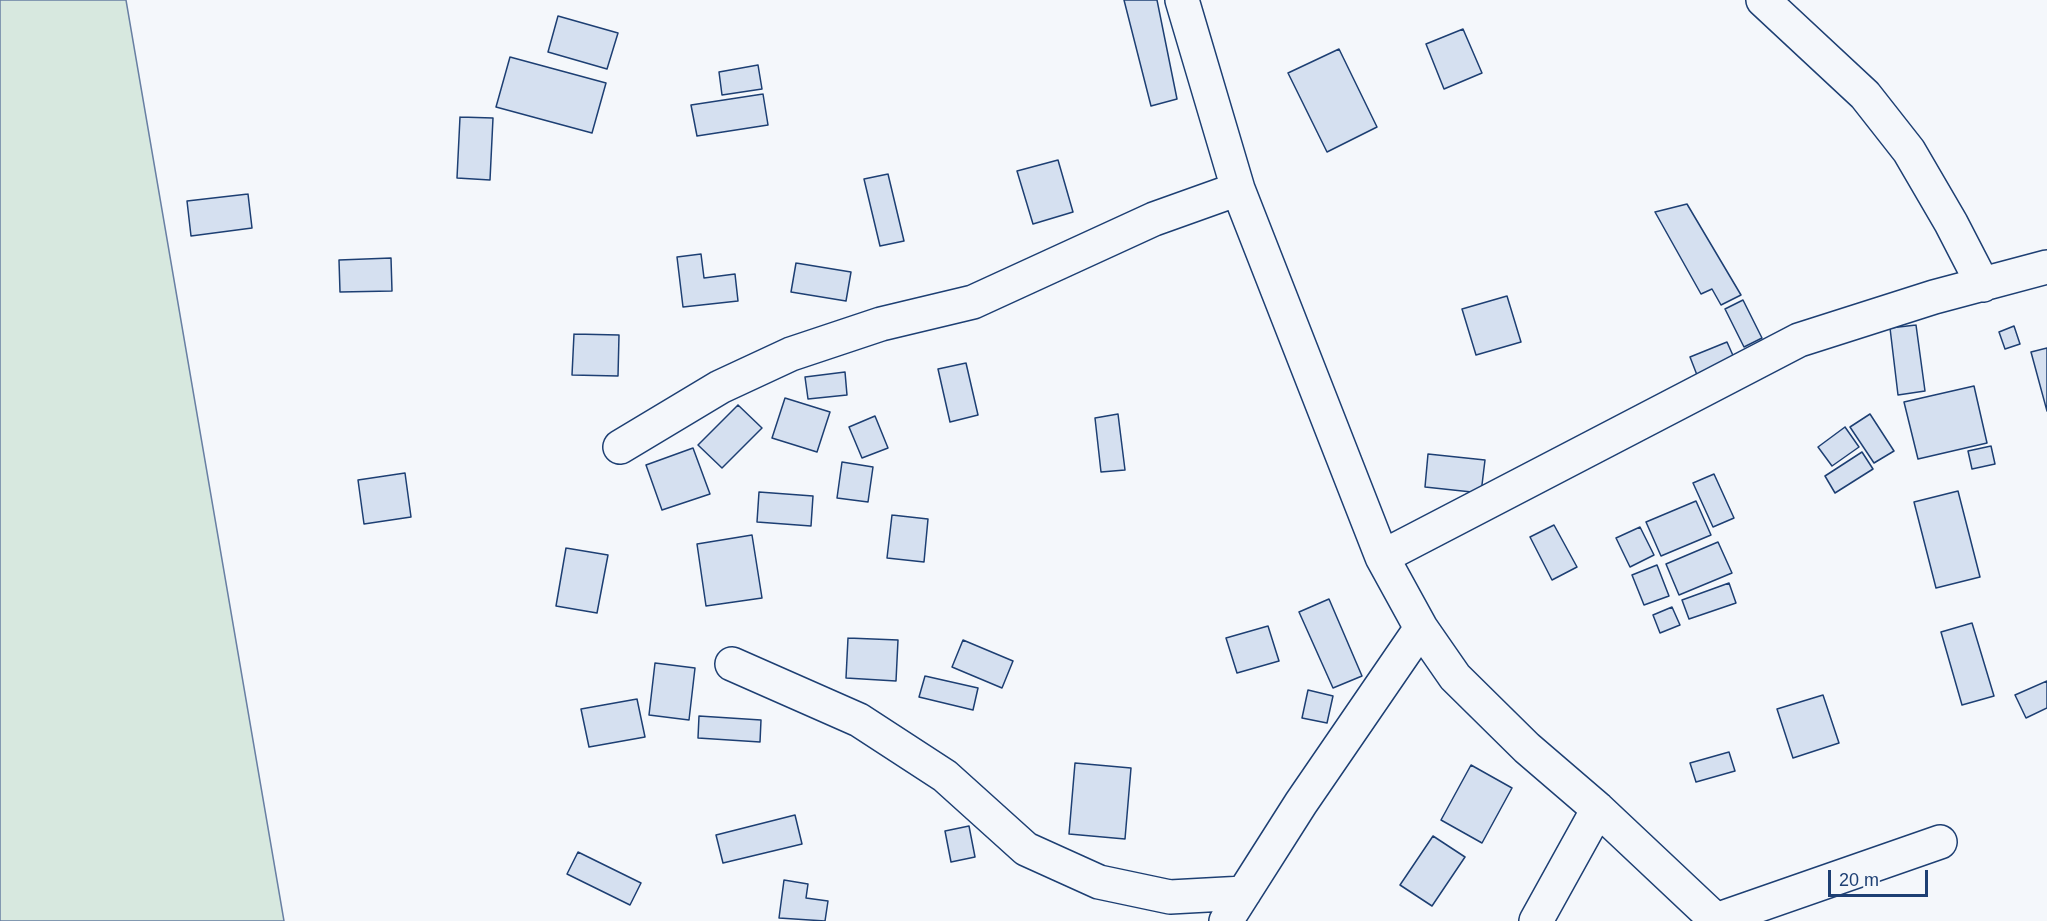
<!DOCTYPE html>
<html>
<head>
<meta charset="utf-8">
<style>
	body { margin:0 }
	#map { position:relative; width:2047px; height:921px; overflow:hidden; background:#f4f7fb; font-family:Arial,sans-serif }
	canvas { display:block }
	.scale { position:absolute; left:1828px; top:870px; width:100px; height:27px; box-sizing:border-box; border:3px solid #1d3f73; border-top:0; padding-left:8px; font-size:18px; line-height:21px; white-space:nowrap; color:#1d3f73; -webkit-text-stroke:4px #f4f7fb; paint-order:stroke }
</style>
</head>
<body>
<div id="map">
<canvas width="2047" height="921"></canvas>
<div class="scale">20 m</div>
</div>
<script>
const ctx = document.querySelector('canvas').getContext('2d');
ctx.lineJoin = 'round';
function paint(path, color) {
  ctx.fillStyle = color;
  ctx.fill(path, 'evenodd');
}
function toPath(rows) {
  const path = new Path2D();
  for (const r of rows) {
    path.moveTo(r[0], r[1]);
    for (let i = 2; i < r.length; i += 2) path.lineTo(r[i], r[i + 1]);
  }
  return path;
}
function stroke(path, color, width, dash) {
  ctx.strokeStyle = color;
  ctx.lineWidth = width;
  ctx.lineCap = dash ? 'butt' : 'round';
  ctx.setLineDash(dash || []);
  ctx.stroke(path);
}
const green = toPath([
	[0,0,126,0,284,921,0,921,0,0]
]);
paint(green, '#d7e8df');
stroke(green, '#687fa3', 1.5);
const building = toPath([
	[1124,0,1157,0,1177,99,1151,106,1124,0],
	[558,16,618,33,607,69,548,52,558,16],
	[1463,29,1482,73,1444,89,1426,44,1463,29],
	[1339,49,1377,127,1327,152,1288,73,1339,49],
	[510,57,606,83,592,133,496,107,510,57],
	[758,65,762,89,722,95,719,72,758,65],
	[763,94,768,125,697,136,691,105,763,94],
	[460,117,493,118,490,180,457,178,460,117],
	[1058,160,1073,212,1033,224,1017,171,1058,160],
	[888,174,904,241,880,246,864,179,888,174],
	[248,194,252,228,191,236,187,201,248,194],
	[1687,204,1741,295,1721,305,1712,289,1701,294,1655,212,1687,204],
	[701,254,704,278,735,274,738,301,683,307,677,257,701,254],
	[391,258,392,291,340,292,339,260,391,258],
	[796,263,851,272,846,301,791,292,796,263],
	[1507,296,1521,342,1476,355,1462,309,1507,296],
	[1743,300,1762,338,1744,347,1725,309,1743,300],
	[1916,325,1925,391,1898,395,1890,328,1916,325],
	[2014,326,2020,344,2005,349,1999,332,2014,326],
	[574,334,619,335,618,376,572,375,574,334],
	[1727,342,1735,360,1697,375,1690,357,1727,342],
	[2047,348,2047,411,2031,352,2047,348],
	[966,363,978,415,950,422,938,369,966,363],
	[845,372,847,395,808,399,805,377,845,372],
	[1974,386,1987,443,1918,459,1904,402,1974,386],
	[785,398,830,412,817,452,772,438,785,398],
	[738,405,762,428,722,468,698,445,738,405],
	[1118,414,1125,470,1101,472,1095,418,1118,414],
	[1870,414,1894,451,1874,463,1850,427,1870,414],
	[875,416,888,448,862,458,849,427,875,416],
	[1845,427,1859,447,1832,466,1818,447,1845,427],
	[1991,446,1995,464,1972,469,1968,451,1991,446],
	[693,448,710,494,662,510,646,465,693,448],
	[1862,452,1873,469,1835,493,1825,476,1862,452],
	[1428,454,1485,460,1481,493,1425,487,1428,454],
	[842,462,873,467,868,502,837,498,842,462],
	[405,473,411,517,364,524,358,480,405,473],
	[1714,474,1734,518,1713,527,1693,483,1714,474],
	[1958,491,1980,577,1936,588,1914,502,1958,491],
	[759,492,813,496,811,526,757,522,759,492],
	[1696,501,1711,535,1661,556,1646,522,1696,501],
	[892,515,928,519,924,562,887,558,892,515],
	[1554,525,1577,567,1552,580,1530,537,1554,525],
	[1640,527,1654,555,1630,567,1616,538,1640,527],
	[752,535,762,598,706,606,697,544,752,535],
	[1718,542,1732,573,1679,595,1666,564,1718,542],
	[566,548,608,555,597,613,556,606,566,548],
	[1657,565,1669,596,1644,605,1632,575,1657,565],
	[1729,583,1736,603,1689,619,1682,600,1729,583],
	[1329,599,1362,676,1333,688,1299,612,1329,599],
	[1672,607,1680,625,1660,633,1653,615,1672,607],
	[1972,623,1994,696,1962,705,1941,632,1972,623],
	[1268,626,1279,661,1237,673,1226,638,1268,626],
	[848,638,898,640,896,681,846,678,848,638],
	[963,640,1013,661,1002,688,952,667,963,640],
	[655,663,695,668,689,720,649,715,655,663],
	[925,676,978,688,973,710,919,697,925,676],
	[2047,681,2047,708,2026,718,2015,695,2047,681],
	[1308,690,1333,696,1327,723,1302,718,1308,690],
	[1823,695,1839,743,1793,758,1777,709,1823,695],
	[637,699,645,737,589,747,581,709,637,699],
	[699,716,761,720,760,742,698,738,699,716],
	[1729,752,1735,771,1696,782,1690,763,1729,752],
	[1075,763,1131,768,1125,839,1069,834,1075,763],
	[1471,765,1512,788,1482,843,1441,820,1471,765],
	[795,815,802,844,723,863,716,835,795,815],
	[969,826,975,857,951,862,945,831,969,826],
	[1433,836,1465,857,1432,906,1400,885,1433,836],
	[578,852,641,883,630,905,567,874,578,852],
	[784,880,808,884,806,898,828,901,825,921,779,918,784,880]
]);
paint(building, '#d5e0f0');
stroke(building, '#1d3f73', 1.5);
const minor = toPath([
	[1182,0,1238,189,1382,557,1421,628,1455,677,1527,748,1598,809,1717,921],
	[1763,0,1865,95,1909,151,1951,223,1983,285],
	[620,447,720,387,791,354,881,324,973,302,1154,219,1238,189],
	[1382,557,1799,340,1934,297,2047,267],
	[732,664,859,720,945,776,1026,849,1099,882,1170,897,1244,893],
	[1716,920,1940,842],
	[1226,921,1301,803,1421,628],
	[1536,921,1598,809]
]);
stroke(minor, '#1d3f73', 36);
stroke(minor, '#f4f7fb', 33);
</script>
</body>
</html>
